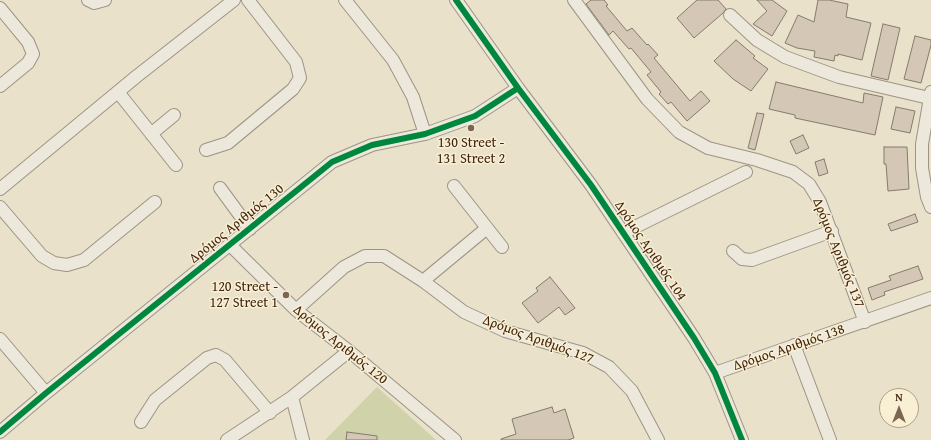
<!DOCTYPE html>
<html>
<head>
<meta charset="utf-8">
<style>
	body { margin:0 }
	#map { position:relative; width:931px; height:440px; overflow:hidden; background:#e9e1c9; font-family:"Gentium Book Plus",serif }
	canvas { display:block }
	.north { position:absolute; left:879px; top:388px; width:40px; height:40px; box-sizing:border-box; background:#f9efd3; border:1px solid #af9e86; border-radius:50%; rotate:0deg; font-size:11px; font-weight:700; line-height:16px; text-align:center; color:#412413 }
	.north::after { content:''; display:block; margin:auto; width:14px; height:18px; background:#7c6653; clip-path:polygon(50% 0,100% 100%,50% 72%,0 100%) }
</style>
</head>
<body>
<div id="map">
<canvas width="931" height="440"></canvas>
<div class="north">N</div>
</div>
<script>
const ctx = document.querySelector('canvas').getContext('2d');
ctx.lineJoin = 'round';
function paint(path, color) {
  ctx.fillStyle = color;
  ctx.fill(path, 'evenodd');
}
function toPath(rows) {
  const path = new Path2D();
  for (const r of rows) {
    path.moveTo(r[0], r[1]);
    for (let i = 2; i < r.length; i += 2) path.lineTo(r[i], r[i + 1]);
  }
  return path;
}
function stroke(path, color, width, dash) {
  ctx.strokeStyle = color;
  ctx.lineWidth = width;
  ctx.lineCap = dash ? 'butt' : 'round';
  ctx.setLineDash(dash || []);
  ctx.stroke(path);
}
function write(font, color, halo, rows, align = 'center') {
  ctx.font = font + ' "Gentium Book Plus",serif';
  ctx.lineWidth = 3;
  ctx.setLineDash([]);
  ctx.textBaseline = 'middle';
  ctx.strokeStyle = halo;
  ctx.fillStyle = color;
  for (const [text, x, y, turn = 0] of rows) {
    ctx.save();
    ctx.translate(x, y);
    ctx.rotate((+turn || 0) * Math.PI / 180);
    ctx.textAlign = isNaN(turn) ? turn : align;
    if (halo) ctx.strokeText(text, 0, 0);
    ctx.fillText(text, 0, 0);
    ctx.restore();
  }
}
paint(toPath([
	[377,387,436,440,325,440]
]), '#d0d2aa');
const building = toPath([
	[591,0,604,0,608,5,606,6,627,31,632,28,647,45,648,44,658,55,654,58,690,101,701,91,710,101,687,121,671,102,668,104,659,94,661,92,647,75,651,72,631,48,629,49,613,31,609,35,586,4,591,0],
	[697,0,718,0,726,9,723,13,694,38,677,18,697,0],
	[757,0,772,0,787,11,772,36,753,24,767,11,757,0],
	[818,0,829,0,848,4,846,17,871,23,862,60,838,54,838,56,835,55,834,61,814,57,815,51,797,48,785,43,798,15,814,22,818,0],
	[883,24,900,28,888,80,871,76,883,24],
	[915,36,931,40,931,45,921,83,904,79,915,36],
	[736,40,755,56,753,58,768,69,751,91,733,79,714,61,736,40],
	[776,82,863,103,864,93,883,97,875,135,795,118,795,115,769,109,776,82],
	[896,107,915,111,910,133,891,129,896,107],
	[757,113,764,114,755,150,748,148,757,113],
	[803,135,809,148,796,154,790,141,803,135],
	[884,147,907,147,909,189,888,191,886,164,884,164,884,147],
	[824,159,828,173,819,176,815,162,824,159],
	[915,214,918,222,891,231,888,224,915,214],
	[918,266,923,279,884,292,885,295,872,300,868,288,891,280,889,276,918,266],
	[550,277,575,308,565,315,559,307,538,323,522,303,538,291,536,288,550,277],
	[552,407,554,413,565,409,574,438,568,440,501,440,501,439,516,434,512,419,552,407],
	[347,432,377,436,377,440,346,440,347,432]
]);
paint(building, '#d5c7b6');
stroke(building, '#847b6d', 1);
const minor = toPath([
	[88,0,94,3,105,0],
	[345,0,393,60,413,97,425,134],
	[456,0,518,88,591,185,694,338,715,373,742,440],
	[574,0,647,99,679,132,708,148,757,160,793,172,809,184,820,202,865,322],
	[0,8,28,42,33,54,28,63,0,86],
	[730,15,757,40,785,57,839,77,929,98],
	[118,92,176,165],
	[931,92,922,144,922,168,927,197,931,207],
	[151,134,174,115],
	[206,150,228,143,293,89,300,78,296,62,248,0],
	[454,186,502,247],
	[220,188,250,229],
	[0,189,137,76,234,0],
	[0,207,42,256,54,263,67,265,84,260,155,202],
	[623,233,746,172],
	[230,245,296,310,349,351,455,440],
	[733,251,742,259,752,260,832,231],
	[423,281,487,228],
	[296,310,344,267,365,256,384,256,423,281,464,312,505,331,583,353,609,367,632,391,658,440],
	[0,339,46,393],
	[794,345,830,440],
	[715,373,931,298],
	[292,397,303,440],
	[141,422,155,400,207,358,216,355,225,360,270,413],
	[0,432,46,393,332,162,372,145,425,134,475,116,518,88],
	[227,440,292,397,349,351]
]);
stroke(minor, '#9d9485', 14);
stroke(minor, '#ece8dc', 12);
stroke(toPath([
	[456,0,518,88,591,185,694,338,715,373,742,440],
	[0,432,46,393,332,162,372,145,425,134,475,116,518,88]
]), '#00873e', 6);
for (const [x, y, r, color] of [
	[471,128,4,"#7c6653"],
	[286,295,4,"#7c6653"]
]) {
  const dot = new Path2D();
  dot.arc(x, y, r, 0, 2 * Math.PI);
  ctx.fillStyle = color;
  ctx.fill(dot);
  stroke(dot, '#f9efd3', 1.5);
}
write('14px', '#412413', '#f9efd3', [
	["130 Street -",471,143],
	["131 Street 2",471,159],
	["120 Street -",278,287,"right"],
	["127 Street 1",278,303,"right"]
]);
write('14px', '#412413', '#f9efd3', [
	["Δρόμος Αριθμός 130",237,224,-39],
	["Δρόμος Αριθμός 104",650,251,56],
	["Δρόμος Αριθμός 137",838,253,68],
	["Δρόμος Αριθμός 127",538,340,20],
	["Δρόμος Αριθμός 120",340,345,39],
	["Δρόμος Αριθμός 138",789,348,-19]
]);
</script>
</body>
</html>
